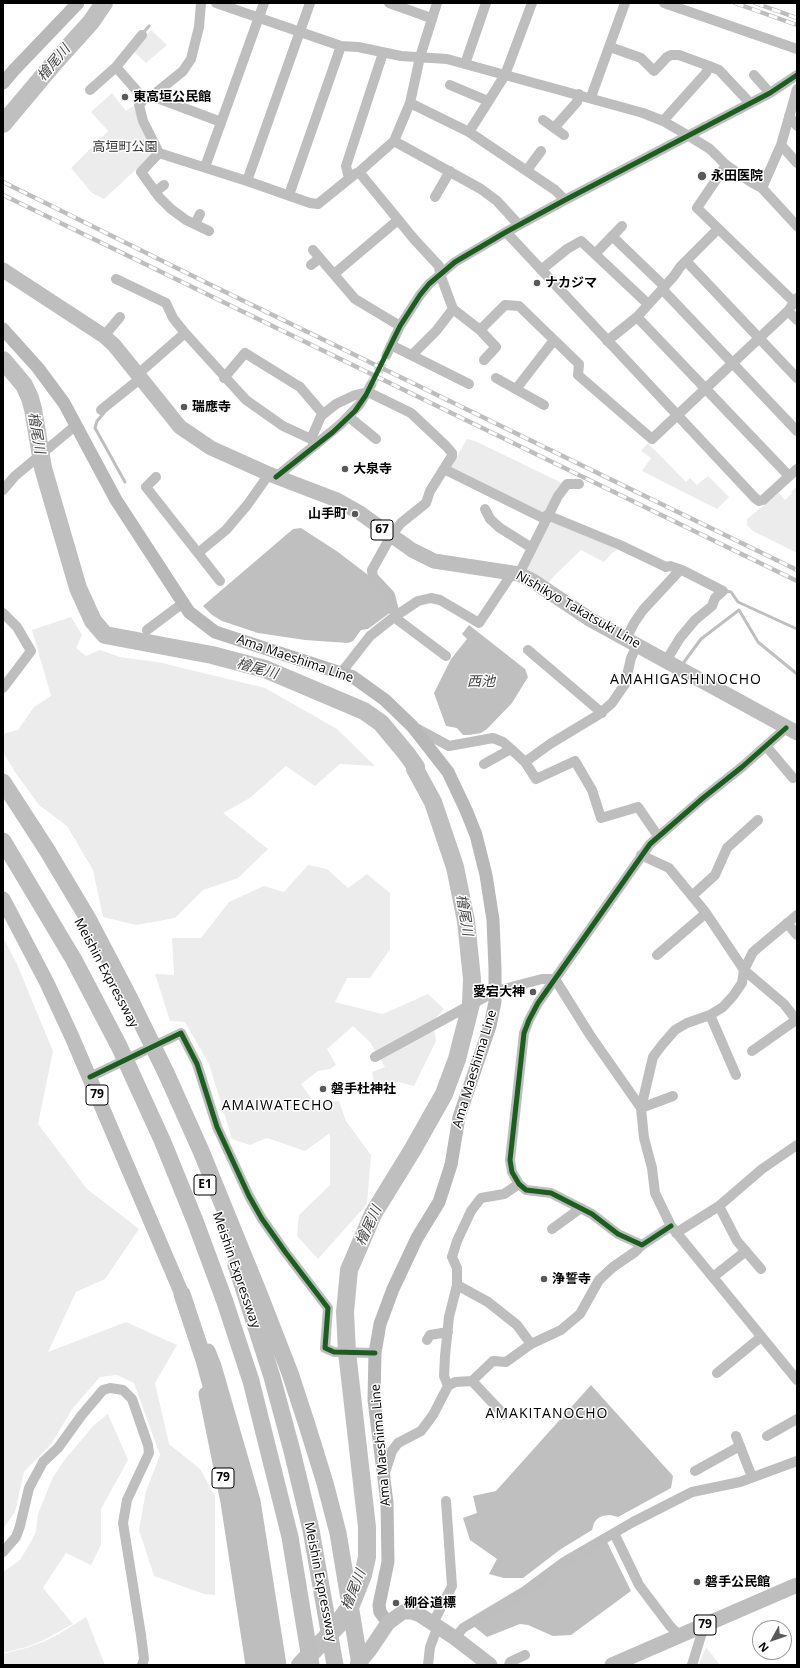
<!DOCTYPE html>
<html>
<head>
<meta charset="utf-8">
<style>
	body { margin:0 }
	#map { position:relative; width:800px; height:1668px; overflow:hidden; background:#fff; font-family:"Open Sans",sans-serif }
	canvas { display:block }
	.frame { position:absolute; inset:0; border:4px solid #000; pointer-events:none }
	.north { position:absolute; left:752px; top:1620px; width:40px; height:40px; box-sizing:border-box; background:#fff; border:1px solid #999; border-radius:50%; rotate:230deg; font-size:11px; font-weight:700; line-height:16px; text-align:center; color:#000 }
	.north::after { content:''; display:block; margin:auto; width:14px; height:18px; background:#595959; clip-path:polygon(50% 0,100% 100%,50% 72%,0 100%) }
</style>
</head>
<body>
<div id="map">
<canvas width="800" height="1668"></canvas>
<div class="frame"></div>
<div class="north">N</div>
</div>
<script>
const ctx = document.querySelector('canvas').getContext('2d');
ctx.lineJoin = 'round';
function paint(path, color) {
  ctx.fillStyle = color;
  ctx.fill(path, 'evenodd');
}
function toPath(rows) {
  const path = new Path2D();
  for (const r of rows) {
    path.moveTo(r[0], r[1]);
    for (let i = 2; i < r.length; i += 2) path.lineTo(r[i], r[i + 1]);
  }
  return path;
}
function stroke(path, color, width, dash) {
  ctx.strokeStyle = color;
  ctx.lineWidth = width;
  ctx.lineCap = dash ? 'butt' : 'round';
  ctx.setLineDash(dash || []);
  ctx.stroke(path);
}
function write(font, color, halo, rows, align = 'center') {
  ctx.font = font + ' "Open Sans","Noto Sans JP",sans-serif';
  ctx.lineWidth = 3;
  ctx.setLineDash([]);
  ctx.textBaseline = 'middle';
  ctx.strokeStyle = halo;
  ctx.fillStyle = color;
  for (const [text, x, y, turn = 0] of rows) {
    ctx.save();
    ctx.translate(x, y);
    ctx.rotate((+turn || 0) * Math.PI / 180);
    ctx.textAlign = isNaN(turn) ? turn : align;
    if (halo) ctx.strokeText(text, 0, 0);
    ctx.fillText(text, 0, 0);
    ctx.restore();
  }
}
paint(toPath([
	[151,30,167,45,146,63,132,50],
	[112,93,126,111,133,106,153,150,153,154,104,199,92,193,71,168,108,131,91,112],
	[467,439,475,441,562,483,556,490,544,514,451,467],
	[648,443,686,482,690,478,697,485,708,476,729,497,717,509,642,471,651,458,641,451],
	[797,486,797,553,753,531,747,525,747,519,779,493,785,500,792,493,791,492],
	[547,520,618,549,611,554,604,562,581,550,554,576,547,585,523,570],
	[71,617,82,635,76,648,86,656,100,650,120,657,162,663,265,688,337,729,375,766,340,764,315,786,286,766,250,798,223,813,268,849,238,878,203,890,175,918,136,925,103,917,93,870,67,826,39,805,17,775,3,752,3,734,18,730,34,707,51,696,32,630],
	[308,865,327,869,348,888,367,874,390,893,390,949,370,978,347,978,335,1002,383,1014,428,994,444,1009,433,1021,436,1041,414,1086,398,1082,389,1090,375,1087,372,1072,385,1067,370,1042,353,1026,327,1049,336,1065,330,1069,318,1071,301,1084,315,1103,339,1101,346,1121,371,1155,367,1204,318,1259,297,1236,299,1215,330,1185,330,1133,305,1151,267,1138,250,1145,232,1139,209,1064,185,1022,170,1021,155,974,174,975,172,938,201,938,229,902,264,886,284,892],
	[3,937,16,962,53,1051,38,1124,87,1189,139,1229,105,1279,76,1292,48,1352,126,1322,177,1345,155,1383,169,1444,200,1469,215,1496,215,1595,204,1594,154,1576,139,1530,146,1491,160,1455,134,1383,117,1375,100,1377,73,1408,51,1444,24,1472,15,1512,3,1529],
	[108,1414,128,1460,101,1509,101,1545,91,1565,66,1553,43,1588,73,1624,42,1641,26,1647,3,1653,3,1572,20,1560,32,1540,36,1531,38,1514,53,1477,66,1458,94,1425],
	[86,1617,105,1665,3,1665,3,1654,26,1648,43,1642,59,1634],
	[706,1647,720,1665,699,1665]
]), '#ececec');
paint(toPath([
	[301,528,338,552,372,578,385,593,391,612,368,629,361,630,353,641,348,643,305,640,258,633,222,621,212,615,203,606,293,529],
	[469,625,525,669,528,677,512,703,487,729,481,733,469,735,463,735,457,728,446,726,434,693,451,659,467,639,462,634],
	[591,1385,673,1476,671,1488,618,1517,610,1515,602,1516,597,1519,594,1523,592,1530,561,1549,523,1578,504,1578,489,1574,497,1559,470,1540,463,1518,477,1513,473,1496,496,1491],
	[606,1540,631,1591,571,1635,553,1636,528,1625,520,1624,487,1637,471,1624]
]), '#bfbfbf');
stroke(toPath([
	[143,33,149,26],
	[104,413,97,421,95,428,125,482],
	[725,591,731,592,738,602,797,629],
	[684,662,701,639,739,610,758,642,797,674]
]), '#bfbfbf', 3);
stroke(toPath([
	[3,124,55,62,91,22,104,3],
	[3,360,24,385,30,398,33,409,43,468,78,588,93,621,105,635,212,655,265,669,364,711,381,723,406,753,416,767,415,769,433,802,455,867,466,921,472,979,471,1004,457,1059,444,1094,413,1149,373,1214,349,1270,345,1312,347,1352,367,1527,367,1557,363,1575,351,1605,341,1619,341,1622,300,1665]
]), '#bfbfbf', 18);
stroke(toPath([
	[371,385,387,354]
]), '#d9d9d9', 10, [10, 5]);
stroke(toPath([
	[216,3,341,46,358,47,401,56,447,59,643,113,663,121,689,136,710,149,726,165,751,182,762,188,797,226],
	[389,3,431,18],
	[664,3,797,49],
	[610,47,641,58,654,71,667,57,671,55,679,55,709,66,719,70,750,103],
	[465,64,486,3],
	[116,67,142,35],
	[754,75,770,93],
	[450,85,488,101],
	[90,90,116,67,144,99,152,96,221,122],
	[152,96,183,71,191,59,199,27,201,3],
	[591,97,625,3],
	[144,99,139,105,143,121,159,153,247,181,310,203,318,204,355,174,359,172,394,141,410,103,420,57,437,3],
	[410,103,469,132,555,190,565,200],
	[789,116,797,126],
	[543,120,564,135],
	[663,121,706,73,709,66],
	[554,128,577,102,579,94],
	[469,132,505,75,532,3],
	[394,141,481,189,497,201,519,225],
	[781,145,797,163],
	[159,153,141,172,159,197,171,209,186,220,209,231],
	[726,165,697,208,793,301],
	[205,167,264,3],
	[527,170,541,151],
	[359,172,414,239,439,266,440,274,453,309,480,330,496,347,484,360],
	[349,178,346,166,383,53],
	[247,181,310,3],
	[762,188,781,145,797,89],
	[155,192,164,185],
	[289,195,341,46],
	[435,197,450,171],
	[195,224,200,214],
	[506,232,755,498,759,501,763,500,797,469],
	[612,236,665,287],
	[313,250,355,299,400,326],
	[595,254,622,226],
	[687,262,797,378],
	[311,265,320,258],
	[541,270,567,249,581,241,648,304],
	[334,274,398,220],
	[116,279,166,303,173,318,185,333,246,400,283,426,311,439,316,445],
	[662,289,797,431],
	[788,311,797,320],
	[637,317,789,476],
	[480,330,505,305,519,306,579,364,578,375,652,439,788,311,797,298],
	[104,336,120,317],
	[607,341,637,317,674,276,680,267,718,229],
	[391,345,469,384],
	[387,354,400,326,420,295,429,284,455,262,506,232,565,200,770,93,797,75],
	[412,355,436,331,453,309],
	[138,374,185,333],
	[224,378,245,353,300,387,323,414],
	[496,378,544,405],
	[516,389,554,340],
	[101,410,141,378],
	[349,417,376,439],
	[311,439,321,416,336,404,355,395,368,392,411,413,446,446,452,453,452,456,430,491,426,503,401,523,391,536,372,570,373,577,390,595,395,615],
	[444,469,545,519],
	[156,477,146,487,220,581],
	[276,477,341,424,360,404,371,385],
	[3,490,15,476,75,426],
	[485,509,490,519,500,528,532,548],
	[547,515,620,545,666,567,670,566,682,570,723,591,715,598,712,606,695,620,680,638,666,661],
	[198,553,226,530,248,504,269,474],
	[519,574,558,496,567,484,579,484],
	[3,613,17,627,31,651,3,688],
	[394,617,418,601,431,598,440,600,479,623,513,572],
	[147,630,183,603],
	[626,639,634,623,643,610,680,570],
	[528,650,602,713],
	[341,673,370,636,394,617,446,656],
	[414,727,449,746,493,738,503,742,511,749],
	[766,746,793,778],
	[525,762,550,744,598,715,612,703,625,684,631,658,637,645],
	[484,764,511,749,525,762,536,779,575,761,592,790,601,818,638,807,658,836],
	[641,855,669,868,706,913,744,970,784,1004,797,1021],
	[693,895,715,875,727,848,758,820],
	[797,915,753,952,744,970,742,983,733,996,723,1007,710,1015,687,1023,675,1030,662,1045,653,1057,641,1108,644,1138,652,1168,655,1193,671,1226,797,1380],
	[787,923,797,935],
	[657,955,706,913],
	[555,979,590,1035,641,1108],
	[710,1015,736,1075],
	[752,1051,796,1020],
	[375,1057,496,991,542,979,555,979],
	[90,1077,181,1033,197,1064,217,1127,249,1196,262,1219,286,1253,328,1308,325,1348,334,1352,375,1353],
	[641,1108,673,1096],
	[719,1206,737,1241,761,1269],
	[671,1226,642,1245,618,1234,592,1214,551,1193,526,1190,519,1184,512,1172,510,1160,524,1033,529,1020,538,1003,650,844,703,798,742,767,786,728],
	[552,1229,581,1208],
	[676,1233,719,1206,762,1169,797,1145],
	[713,1277,746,1251],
	[457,1285,488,1302,517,1325,531,1344],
	[427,1340,430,1335,448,1332],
	[717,1373,761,1337],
	[472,1381,504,1415],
	[448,1386,455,1382,472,1381,493,1361,506,1362,531,1344,561,1330,580,1314,599,1280,613,1267,635,1252,642,1245],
	[736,1436,752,1477],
	[767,1436,797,1419],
	[695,1471,740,1446],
	[384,1476,392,1451,398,1443,421,1431,433,1415,448,1386,444,1376,445,1356,449,1317,457,1285,457,1268,452,1257,457,1241,471,1211,481,1198,504,1194,519,1184],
	[614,1533,639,1585,670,1626,680,1636],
	[3,1552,16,1537,20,1526,29,1488,43,1462,58,1448,81,1416,103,1390,110,1388,123,1390,132,1399,148,1445,149,1453,127,1500,123,1523,141,1635,144,1659,142,1665],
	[433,1623,452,1586,446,1501],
	[455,1638,463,1628,525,1591,564,1562,633,1522,692,1492,740,1482,797,1461],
	[428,1665,430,1647,438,1626],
	[509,1665,510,1662,525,1655],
	[692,1665,704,1626]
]), '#bebebe', 10);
stroke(toPath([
	[3,83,14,70,78,3],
	[3,329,38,368,64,403,116,500,189,612,215,632,353,677,385,700,412,726,448,772,466,810,476,835,486,875,493,920,495,969,495,1002,490,1026,459,1117,451,1165,439,1202,417,1238,393,1289,380,1324,375,1353,374,1400,387,1503,388,1562,379,1605,380,1612,388,1623]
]), '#b8b8b8', 13);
stroke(toPath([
	[3,270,104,336,114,345,180,427,211,448,269,474,337,500,360,513,412,550,434,561,519,574,533,581,591,620,797,733],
	[3,899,47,983,72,1037,187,1306],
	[208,1351,214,1366,253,1501,279,1665],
	[206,1394,228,1502,253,1665],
	[357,1665,369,1651,388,1623,403,1612,412,1612,420,1615,455,1638,490,1665],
	[612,1665,797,1585]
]), '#bebebe', 15);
stroke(toPath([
	[3,782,47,850,87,917,129,997,167,1075,201,1151,258,1291,290,1373,307,1425,325,1483,338,1533,360,1665],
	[3,841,74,960,119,1046,162,1140,195,1221,225,1302,251,1381,290,1537,311,1665],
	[236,1265,272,1377,292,1451,311,1530,335,1665],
	[182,1294,204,1360,230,1455,242,1517,265,1665]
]), '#bebebe', 17);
const rail = toPath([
	[735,3,797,25],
	[755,3,797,18],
	[3,182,209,284,797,570],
	[3,195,797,581]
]);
stroke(rail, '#bebebe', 4.5);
stroke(rail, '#fff', 3, [9]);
stroke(toPath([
	[276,477,333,432,355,411,366,395,400,326,420,295,429,284,455,262,506,232,565,200,770,93,797,75],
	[90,1077,181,1033,197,1064,217,1127,249,1196,262,1219,286,1253,328,1308,325,1348,334,1352,375,1353],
	[671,1226,642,1245,618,1234,592,1214,551,1193,526,1190,519,1184,512,1172,510,1160,524,1033,529,1020,538,1003,650,844,703,798,742,767,786,728]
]), '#1b5e20', 5);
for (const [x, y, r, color] of [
	[125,97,4,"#595959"],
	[702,176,5,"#595959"],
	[537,283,4,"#595959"],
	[184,407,4,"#595959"],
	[345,469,4,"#595959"],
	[355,514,4,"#595959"],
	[533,992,4,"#595959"],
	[323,1089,4,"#595959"],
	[544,1279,4,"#595959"],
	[697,1582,4,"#595959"],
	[396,1603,4,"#595959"]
]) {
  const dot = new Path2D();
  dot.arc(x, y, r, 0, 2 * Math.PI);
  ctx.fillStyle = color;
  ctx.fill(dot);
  stroke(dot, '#fff', 1.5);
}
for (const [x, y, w] of [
	[382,530,22],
	[97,1095,22],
	[205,1185,22],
	[223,1478,22],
	[705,1625,22]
]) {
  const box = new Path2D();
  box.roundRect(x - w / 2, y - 10, w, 20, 3);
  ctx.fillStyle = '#fff';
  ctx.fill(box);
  stroke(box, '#000', 1);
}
write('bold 12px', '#000', null, [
	["67",382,530],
	["79",97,1095],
	["E1",205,1185],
	["79",223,1478],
	["79",705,1625]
]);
write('bold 13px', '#000', '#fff', [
	["東高垣公民館",133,97],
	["永田医院",711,176],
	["ナカジマ",545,283],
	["瑞應寺",192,407],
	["大泉寺",353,469],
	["山手町",347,514,"right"],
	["愛宕大神",525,992,"right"],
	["磐手杜神社",331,1089],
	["浄誓寺",552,1279],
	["磐手公民館",705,1582],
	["柳谷道標",404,1603]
], 'left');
write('13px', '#333', '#fff', [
	["高垣町公園",125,147]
]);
write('13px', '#000', '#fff', [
	["Nishikyo Takatsuki Line",578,610,30],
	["Ama Maeshima Line",295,659,19],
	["Meishin Expressway",106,973,62],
	["Ama Maeshima Line",475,1069,-73],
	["Meishin Expressway",236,1270,71],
	["Ama Maeshima Line",381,1445,-95],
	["Meishin Expressway",320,1582,79]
]);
write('italic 14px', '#444', '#fff', [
	["檜尾川",54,63,-50],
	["檜尾川",36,433,80],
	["檜尾川",257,669,16],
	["西池",481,682],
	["檜尾川",464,915,81],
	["檜尾川",369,1226,-65],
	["檜尾川",354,1590,-68]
]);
ctx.letterSpacing = '1px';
write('14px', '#000', '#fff', [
	["AMAHIGASHINOCHO",686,680],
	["AMAIWATECHO",278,1106],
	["AMAKITANOCHO",547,1414]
]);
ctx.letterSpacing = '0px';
</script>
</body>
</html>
